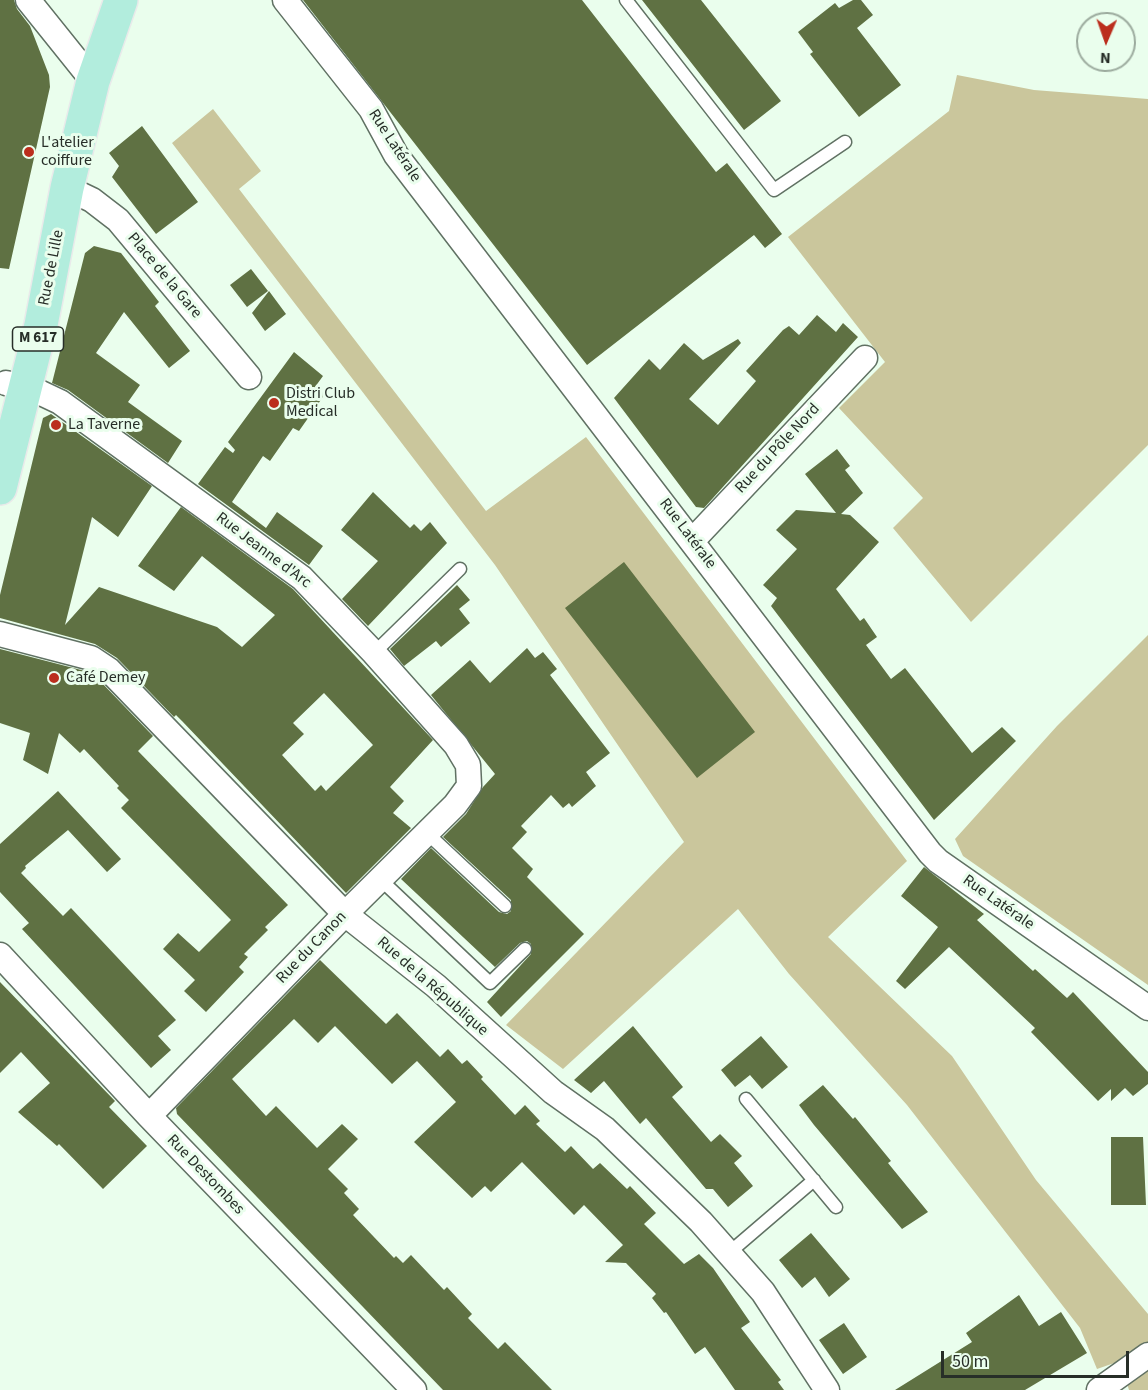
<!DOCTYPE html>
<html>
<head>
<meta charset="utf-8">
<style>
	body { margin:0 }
	#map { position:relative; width:1148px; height:1390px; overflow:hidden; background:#eafeed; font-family:"Source Sans 3",sans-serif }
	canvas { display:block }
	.north { position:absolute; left:1076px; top:12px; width:60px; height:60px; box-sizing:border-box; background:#eafeed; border:2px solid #9cab9e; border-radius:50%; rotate:182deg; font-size:16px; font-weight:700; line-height:24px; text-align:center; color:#272e28 }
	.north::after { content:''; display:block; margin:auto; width:21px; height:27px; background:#bb2e1d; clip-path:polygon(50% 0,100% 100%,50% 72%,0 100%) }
	.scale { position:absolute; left:941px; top:1351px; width:188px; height:27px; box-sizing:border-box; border:3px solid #272e28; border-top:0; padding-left:8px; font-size:18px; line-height:21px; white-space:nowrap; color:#272e28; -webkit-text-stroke:4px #eafeed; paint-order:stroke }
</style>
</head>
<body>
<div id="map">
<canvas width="1148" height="1390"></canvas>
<div class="north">N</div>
<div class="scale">50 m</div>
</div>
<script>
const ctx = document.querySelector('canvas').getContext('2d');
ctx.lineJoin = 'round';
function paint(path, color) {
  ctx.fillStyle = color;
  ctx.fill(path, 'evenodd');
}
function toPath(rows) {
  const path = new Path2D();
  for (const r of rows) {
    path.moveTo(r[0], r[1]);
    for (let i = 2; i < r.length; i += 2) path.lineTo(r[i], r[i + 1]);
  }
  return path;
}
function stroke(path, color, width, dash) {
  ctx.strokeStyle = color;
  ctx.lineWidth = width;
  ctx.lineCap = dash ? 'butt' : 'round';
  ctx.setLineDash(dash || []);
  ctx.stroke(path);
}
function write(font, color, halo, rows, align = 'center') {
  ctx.font = font + ' "Source Sans 3",sans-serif';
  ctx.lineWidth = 6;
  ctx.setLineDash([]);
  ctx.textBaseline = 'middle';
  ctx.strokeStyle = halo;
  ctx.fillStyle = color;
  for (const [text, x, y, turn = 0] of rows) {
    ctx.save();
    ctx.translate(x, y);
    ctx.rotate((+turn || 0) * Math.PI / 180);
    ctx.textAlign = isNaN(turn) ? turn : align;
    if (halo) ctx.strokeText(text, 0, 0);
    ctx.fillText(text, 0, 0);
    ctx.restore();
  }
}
paint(toPath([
	[957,75,1034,90,1148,99,1148,445,971,622,893,528,923,498,839,408,885,362,788,237,949,111],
	[213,109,261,171,239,189,486,511,586,437,907,861,828,937,952,1056,1036,1180,1148,1314,1148,1390,1129,1390,1120,1361,1097,1369,1080,1328,907,1105,789,974,738,909,563,1069,506,1025,684,842,495,565,172,143],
	[1148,635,1148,985,963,856,955,839,1057,726]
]), '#cac69c');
paint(toPath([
	[0,0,14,0,17,9,30,26,49,75,50,87,9,269,0,268],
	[303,0,582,0,716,172,727,163,782,234,765,248,754,235,587,365],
	[642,0,701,0,781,101,744,130],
	[853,0,861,0,873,15,857,28,901,85,859,117,810,54,813,52,798,32,835,3,839,8],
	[142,126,198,202,156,234,112,177,119,166,109,153],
	[94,246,121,253,159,302,155,306,190,351,169,368,124,312,96,353,140,385,128,402,182,441,168,463,68,390,52,383,85,253],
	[251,269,268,291,247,307,230,285],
	[269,291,286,314,265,331,252,313],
	[817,315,836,332,843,323,858,337,704,508,696,507,614,398,649,359,660,370,684,343,703,360,738,339,741,343,689,399,718,425,756,381,746,371,783,330,789,326,799,335],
	[294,352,323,376,315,387,325,394,299,431,293,428,270,461,263,456,232,502,266,528,277,512,323,546,309,565,198,484,225,447,233,453,235,450,228,442],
	[51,414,152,486,118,537,92,517,65,625,99,587,217,627,242,647,275,615,202,556,174,591,138,566,181,507,293,589,433,740,390,787,404,801,393,813,411,828,346,893,182,721,176,715,174,717,117,658,95,644,0,618,0,595,43,418],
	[324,693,373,745,326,791,321,785,315,791,282,755,304,734,293,723],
	[837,449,850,466,845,470,863,493,841,514,850,515,879,542,836,589,860,621,864,618,877,637,866,645,891,679,905,668,972,753,1002,727,1016,741,934,820,771,606,777,598,763,585,797,549,776,530,796,510,836,513,805,474],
	[373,492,410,528,414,524,421,531,430,522,447,543,368,626,342,599,378,561,341,530],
	[624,562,755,732,697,778,565,608],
	[457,585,470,600,459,609,470,623,441,647,436,641,404,666,390,649],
	[527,648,535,658,543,652,557,669,550,675,610,753,586,772,596,786,572,807,569,803,563,808,551,795,521,826,527,832,512,848,533,869,527,877,584,934,501,1017,487,1002,531,954,531,944,527,941,520,943,495,967,401,879,431,848,499,912,507,914,511,911,511,900,443,837,466,814,483,787,495,774,431,695,470,660,490,683],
	[0,649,85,671,100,681,153,736,138,751,288,905,265,927,268,930,244,954,248,957,239,967,244,972,206,1012,184,991,195,980,163,949,178,933,199,952,231,920,121,808,129,800,117,788,119,786,84,749,80,753,59,733,48,774,23,760,30,733,0,723],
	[58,791,121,859,107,872,68,830,25,866,26,868,21,873,63,916,71,908,176,1020,158,1036,171,1050,151,1068,22,929,29,923,0,892,0,844],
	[924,867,984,914,977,920,1033,971,1035,969,1067,998,1073,992,1148,1072,1148,1084,1133,1096,1125,1088,1111,1101,1111,1089,1098,1101,1031,1032,1035,1028,949,947,905,989,896,981,938,927,901,896],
	[320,960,386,1024,397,1013,440,1057,448,1049,462,1064,467,1060,483,1077,481,1079,515,1115,525,1105,540,1121,536,1124,565,1152,571,1146,593,1169,600,1163,627,1189,630,1186,656,1213,644,1224,684,1264,699,1254,713,1268,750,1322,741,1328,781,1380,778,1382,784,1390,735,1390,705,1347,695,1354,666,1312,664,1313,652,1298,656,1294,626,1263,605,1262,623,1245,584,1205,574,1215,522,1162,491,1192,485,1186,472,1198,414,1142,456,1102,417,1061,392,1084,335,1026,318,1043,294,1019,232,1079,266,1116,276,1106,317,1148,342,1124,358,1139,328,1169,348,1189,344,1193,359,1209,353,1215,394,1258,396,1256,403,1263,411,1255,444,1290,447,1287,472,1314,468,1318,498,1349,505,1342,552,1390,443,1390,177,1114,176,1108],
	[0,982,115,1101,109,1107,147,1146,103,1189,59,1144,57,1146,18,1112,50,1083,21,1052,0,1073],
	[633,1026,683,1087,672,1097,711,1142,720,1134,742,1156,734,1163,753,1186,728,1207,713,1189,706,1189,646,1118,640,1124,604,1081,591,1093,574,1080],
	[761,1036,788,1067,762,1089,750,1075,735,1087,721,1070],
	[823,1085,853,1119,855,1117,891,1161,888,1163,928,1212,902,1229,814,1125,799,1105],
	[1111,1137,1143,1137,1146,1205,1111,1205],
	[811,1233,850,1279,829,1297,815,1277,802,1288,779,1260],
	[1019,1295,1039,1326,1061,1312,1087,1353,1025,1390,895,1390,972,1342,966,1333],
	[844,1323,867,1357,843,1374,819,1340]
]), '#5f7143');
const service = toPath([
	[626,0,774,190,845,142],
	[374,653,460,569],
	[428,834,505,906],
	[380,879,490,983,525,949],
	[746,1099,836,1207],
	[730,1252,814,1180]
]);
const minor = toPath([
	[28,0,93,81],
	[285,0,371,109,396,155,930,853,938,861,1148,1008],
	[67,188,92,200,118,220,249,377],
	[6,383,41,393,60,402,302,578,374,653,456,745,468,765,469,786,455,805,345,914,149,1116],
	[692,541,865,358],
	[0,634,91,658,109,670,345,914,436,986,553,1092,605,1129,701,1222,763,1292,827,1390],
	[0,955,149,1116,414,1390],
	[1099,1390,1148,1355]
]);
const primary = toPath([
	[0,488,41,325,67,188,93,81,121,0]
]);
stroke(service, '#607163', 15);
stroke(minor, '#607163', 27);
stroke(primary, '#e9eaea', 36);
stroke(service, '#fff', 12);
stroke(minor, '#fff', 24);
stroke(primary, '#b2eddd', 33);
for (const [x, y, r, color] of [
	[29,152,6,"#bb2e1d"],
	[274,403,6,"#bb2e1d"],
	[56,425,6,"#bb2e1d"],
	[54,678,6,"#bb2e1d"]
]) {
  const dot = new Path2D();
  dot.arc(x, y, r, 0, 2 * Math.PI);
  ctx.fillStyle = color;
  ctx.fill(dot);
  stroke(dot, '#eafeed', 2);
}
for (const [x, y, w] of [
	[38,339,51]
]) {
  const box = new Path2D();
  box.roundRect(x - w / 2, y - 12, w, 24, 4.5);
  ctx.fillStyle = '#eafeed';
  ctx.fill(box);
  stroke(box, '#272e28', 1.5);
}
write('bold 15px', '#272e28', null, [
	["M 617",38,339]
]);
write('16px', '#272e28', '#eafeed', [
	["L'atelier",41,143],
	["coiffure",41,161],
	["Distri Club",286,394],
	["Medical",286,412],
	["La Taverne",68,425],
	["Café Demey",66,678]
], 'left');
write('16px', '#272e28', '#eafeed', [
	["Rue Latérale",394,146,57],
	["Rue de Lille",52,268,-79],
	["Place de la Gare",164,276,50],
	["Rue du Pôle Nord",778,449,-47],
	["Rue Latérale",687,534,53],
	["Rue Jeanne d'Arc",263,551,37],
	["Rue Latérale",998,903,35],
	["Rue du Canon",312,948,-46],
	["Rue de la République",432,987,41],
	["Rue Destombes",205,1175,46]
]);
</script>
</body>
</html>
